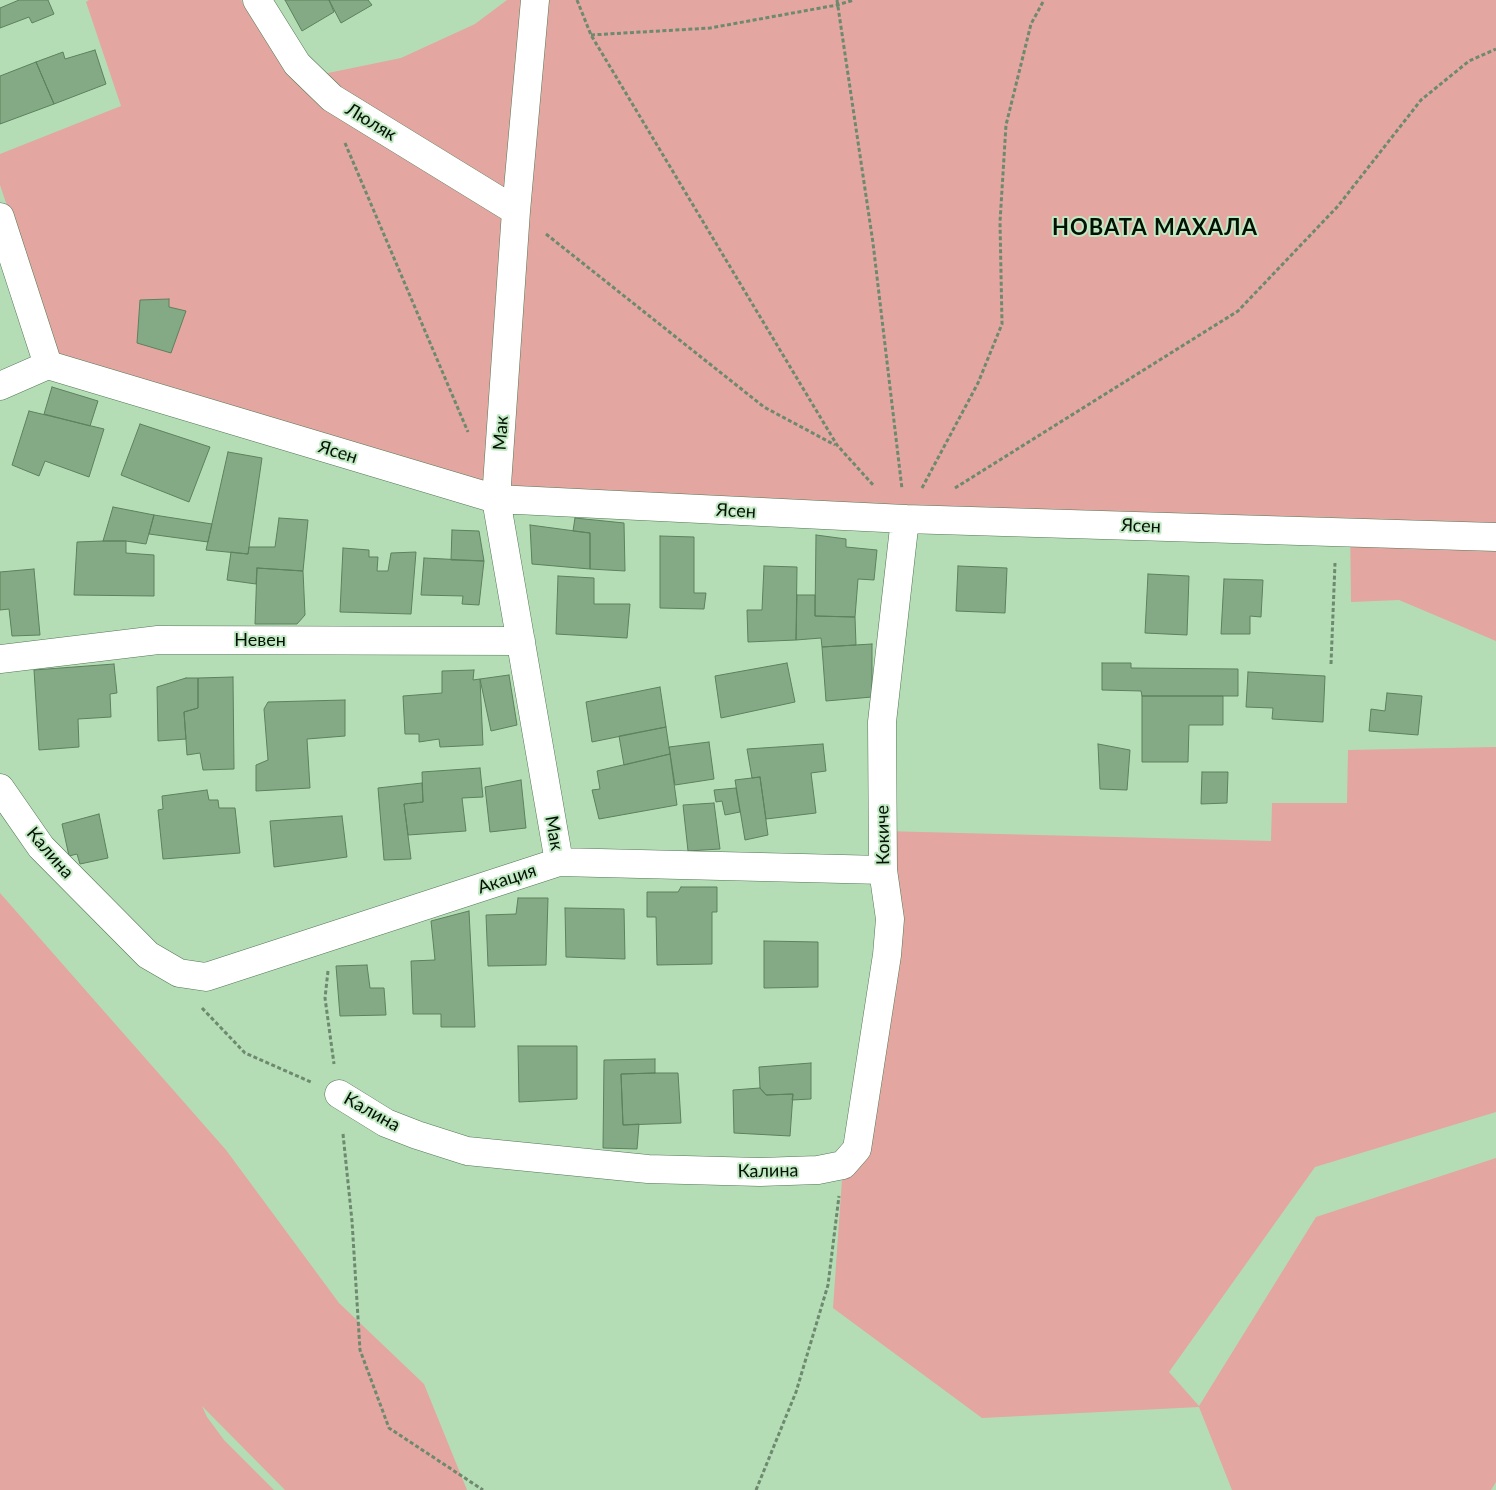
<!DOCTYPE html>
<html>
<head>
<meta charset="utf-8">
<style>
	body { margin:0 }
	canvas { display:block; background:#b4dcb5 }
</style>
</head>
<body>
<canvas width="1496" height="1490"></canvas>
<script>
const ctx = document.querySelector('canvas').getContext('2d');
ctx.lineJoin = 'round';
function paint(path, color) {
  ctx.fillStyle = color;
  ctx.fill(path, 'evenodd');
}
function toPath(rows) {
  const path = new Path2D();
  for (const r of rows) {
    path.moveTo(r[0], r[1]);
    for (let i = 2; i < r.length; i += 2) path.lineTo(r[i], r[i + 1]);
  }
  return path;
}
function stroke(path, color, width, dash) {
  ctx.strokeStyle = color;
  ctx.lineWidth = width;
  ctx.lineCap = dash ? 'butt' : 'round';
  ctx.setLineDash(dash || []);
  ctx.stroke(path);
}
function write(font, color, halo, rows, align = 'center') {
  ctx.font = font + ' Lato,sans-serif';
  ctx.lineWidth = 4;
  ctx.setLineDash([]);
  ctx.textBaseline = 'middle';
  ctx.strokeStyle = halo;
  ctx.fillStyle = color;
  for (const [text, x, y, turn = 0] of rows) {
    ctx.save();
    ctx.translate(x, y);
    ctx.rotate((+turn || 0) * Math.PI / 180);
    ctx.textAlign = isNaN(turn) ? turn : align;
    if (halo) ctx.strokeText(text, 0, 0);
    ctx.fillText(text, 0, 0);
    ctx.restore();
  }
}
paint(toPath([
	[89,0,241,0,289,73,328,73,401,58,475,24,507,0,1496,0,1496,641,1399,600,1351,602,1350,518,1018,512,484,485,58,358,0,185,0,154,121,106,86,2],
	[1496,747,1496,1112,1315,1167,1169,1372,1199,1406,1316,1217,1496,1158,1496,1482,1491,1490,1232,1490,1199,1407,982,1418,833,1308,843,1165,890,919,883,831,1271,841,1272,803,1347,803,1348,750],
	[0,893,226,1150,339,1303,424,1384,467,1490,285,1490,202,1406,207,1417,224,1440,274,1490,0,1490]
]), '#e4a6a0');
const building = toPath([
	[19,0,48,0,54,14,32,23,29,17,0,28,0,8,19,0],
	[285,0,329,0,334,12,302,31,285,0],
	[329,0,368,0,372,5,341,23,329,0],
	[95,50,106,84,54,104,36,62,63,52,65,59,95,50],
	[36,62,54,104,0,124,0,76,36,62],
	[169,299,169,307,186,311,171,353,137,343,140,300,169,299],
	[52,387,98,401,90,426,44,414,52,387],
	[29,411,104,429,89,477,45,461,39,476,12,465,29,411],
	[140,424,210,447,189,502,121,475,140,424],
	[228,452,262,458,248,554,206,550,228,452],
	[113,507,154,515,146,544,126,541,103,541,113,507],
	[154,515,212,524,208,542,149,534,154,515],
	[279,518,308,520,303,571,257,568,256,584,227,580,231,552,248,554,249,547,275,547,279,518],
	[575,518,624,523,625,571,590,569,590,533,573,531,575,518],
	[530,525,590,533,590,569,532,564,530,525],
	[452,530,479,531,484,561,451,560,452,530],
	[816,535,846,539,846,547,877,550,874,580,858,579,855,617,815,616,816,535],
	[660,536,694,537,694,593,706,593,704,609,660,608,660,536],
	[103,541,126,541,126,553,154,555,154,596,74,595,77,542,103,541],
	[343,548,369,550,369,557,378,557,377,571,388,571,391,553,416,552,411,614,340,612,343,548],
	[424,558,484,561,479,605,462,604,463,596,421,595,424,558],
	[764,566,797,567,796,640,748,642,747,610,762,610,764,566],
	[958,566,1007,568,1005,613,956,611,958,566],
	[257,568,303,571,305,615,297,624,255,624,257,568],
	[34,569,40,635,12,636,9,609,0,610,0,572,34,569],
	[1148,574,1189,576,1187,635,1145,633,1148,574],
	[558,576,594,578,594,604,630,604,627,638,556,634,558,576],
	[1224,579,1263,580,1261,617,1250,616,1250,634,1221,634,1224,579],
	[797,595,815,595,815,616,855,617,856,645,822,647,821,638,796,640,797,595],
	[872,644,872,697,826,701,822,647,872,644],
	[787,663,795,702,721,718,715,676,787,663],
	[1102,663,1131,663,1131,668,1238,669,1238,696,1142,696,1141,691,1102,690,1102,663],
	[114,664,117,693,110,694,111,717,78,719,79,747,39,750,34,670,114,664],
	[474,670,473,680,480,679,483,745,440,747,439,739,419,742,419,734,405,734,403,696,442,693,442,671,474,670],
	[1248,672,1325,676,1323,722,1272,719,1273,708,1246,707,1248,672],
	[509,675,517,725,491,731,480,679,509,675],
	[233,677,234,769,203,770,200,753,187,755,184,712,198,708,198,678,233,677],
	[186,678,198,678,198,708,184,712,186,739,158,741,157,687,186,678],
	[660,687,666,727,592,742,586,702,660,687],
	[1387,693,1422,696,1418,735,1369,731,1371,709,1385,711,1387,693],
	[1142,696,1223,696,1223,725,1189,725,1188,762,1142,762,1142,696],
	[345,700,345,736,307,739,310,788,256,791,256,765,268,760,264,709,268,702,345,700],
	[666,727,670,754,624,765,619,736,666,727],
	[709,742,714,779,675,785,669,747,709,742],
	[823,744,826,771,811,773,816,813,766,819,760,777,752,778,747,749,823,744],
	[1098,744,1130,750,1127,790,1100,789,1098,744],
	[670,754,677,805,599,819,592,790,600,789,597,771,670,754],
	[480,768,483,797,462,798,466,831,408,835,404,804,423,802,422,772,480,768],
	[1202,772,1228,772,1227,803,1201,804,1202,772],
	[760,777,768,835,745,840,735,780,760,777],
	[521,780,526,828,490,832,485,787,521,780],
	[422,783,423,802,404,804,411,859,384,860,378,788,422,783],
	[736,788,740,812,725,815,722,801,716,802,714,790,736,788],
	[207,790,209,800,218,800,219,808,235,808,240,853,163,859,158,810,163,809,162,796,207,790],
	[714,803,720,849,688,851,683,805,714,803],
	[99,814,108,858,80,864,77,854,69,856,62,824,99,814],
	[342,816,347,857,274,867,270,821,342,816],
	[681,887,717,887,717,912,712,912,712,964,657,965,656,917,647,917,647,892,678,892,681,887],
	[518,898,548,898,546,965,488,966,486,915,516,914,518,898],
	[565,908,624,909,625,959,566,957,565,908],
	[469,911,475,1027,441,1027,441,1014,413,1014,411,961,435,960,431,921,469,911],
	[764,941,818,942,818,987,764,988,764,941],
	[367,965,370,988,384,988,386,1015,340,1016,336,966,367,965],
	[518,1046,577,1046,577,1099,519,1102,518,1046],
	[655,1059,655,1073,621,1074,623,1125,639,1124,637,1149,603,1148,604,1060,655,1059],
	[811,1063,811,1099,792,1100,793,1094,766,1095,760,1088,759,1067,811,1063],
	[655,1073,678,1073,681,1123,623,1125,621,1074,655,1073],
	[760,1088,766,1095,793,1094,790,1136,734,1133,733,1090,760,1088]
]);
paint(building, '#84aa85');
stroke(building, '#5c815d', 1);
const minor = toPath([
	[257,0,297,64,332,98,516,211],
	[535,0,516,211,496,499,559,862],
	[0,217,48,365],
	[0,386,48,365,496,499,905,519,1496,537],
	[0,659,158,640,521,641],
	[0,788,41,847,148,955,179,973,206,977,559,862,883,870],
	[339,1094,386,1123,417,1135,467,1151,648,1169,760,1172,818,1170,843,1165,857,1149,887,955,890,919,883,870,882,722,905,519]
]);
stroke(minor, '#537755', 29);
stroke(toPath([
	[577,0,591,35,837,445,874,486],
	[837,0,873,243,902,489],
	[591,35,710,28,837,5,854,0],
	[345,143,468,432],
	[546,234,764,407,835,445],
	[922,488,978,383,1002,324,1000,222,1006,125,1031,24,1044,0],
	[955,488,1238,311,1338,206,1421,100,1469,61,1496,49],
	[1331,664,1335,563],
	[328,971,325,998,334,1064],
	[202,1008,245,1053,311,1082],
	[343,1134,352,1221,360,1350,389,1428,483,1490],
	[756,1490,796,1392,828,1285,839,1196]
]), '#6d8a6e', 3, [4, 2.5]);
stroke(minor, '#fff', 28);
write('18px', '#041105', '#c1e9c2', [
	["Люляк",371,122,31],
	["Мак",501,433,-86],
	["Ясен",338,452,17],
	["Ясен",736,511,3],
	["Ясен",1141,526,2],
	["Невен",260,640],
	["Мак",554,833,80],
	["Кокиче",883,835,-91],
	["Калина",50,853,49],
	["Акация",507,879,-18],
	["Калина",372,1112,29],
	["Калина",768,1171,-1]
]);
ctx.letterSpacing = '1px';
write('bold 22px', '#041105', '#c1e9c2', [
	["НОВАТА МАХАЛА",1155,228]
]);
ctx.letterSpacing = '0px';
</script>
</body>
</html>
